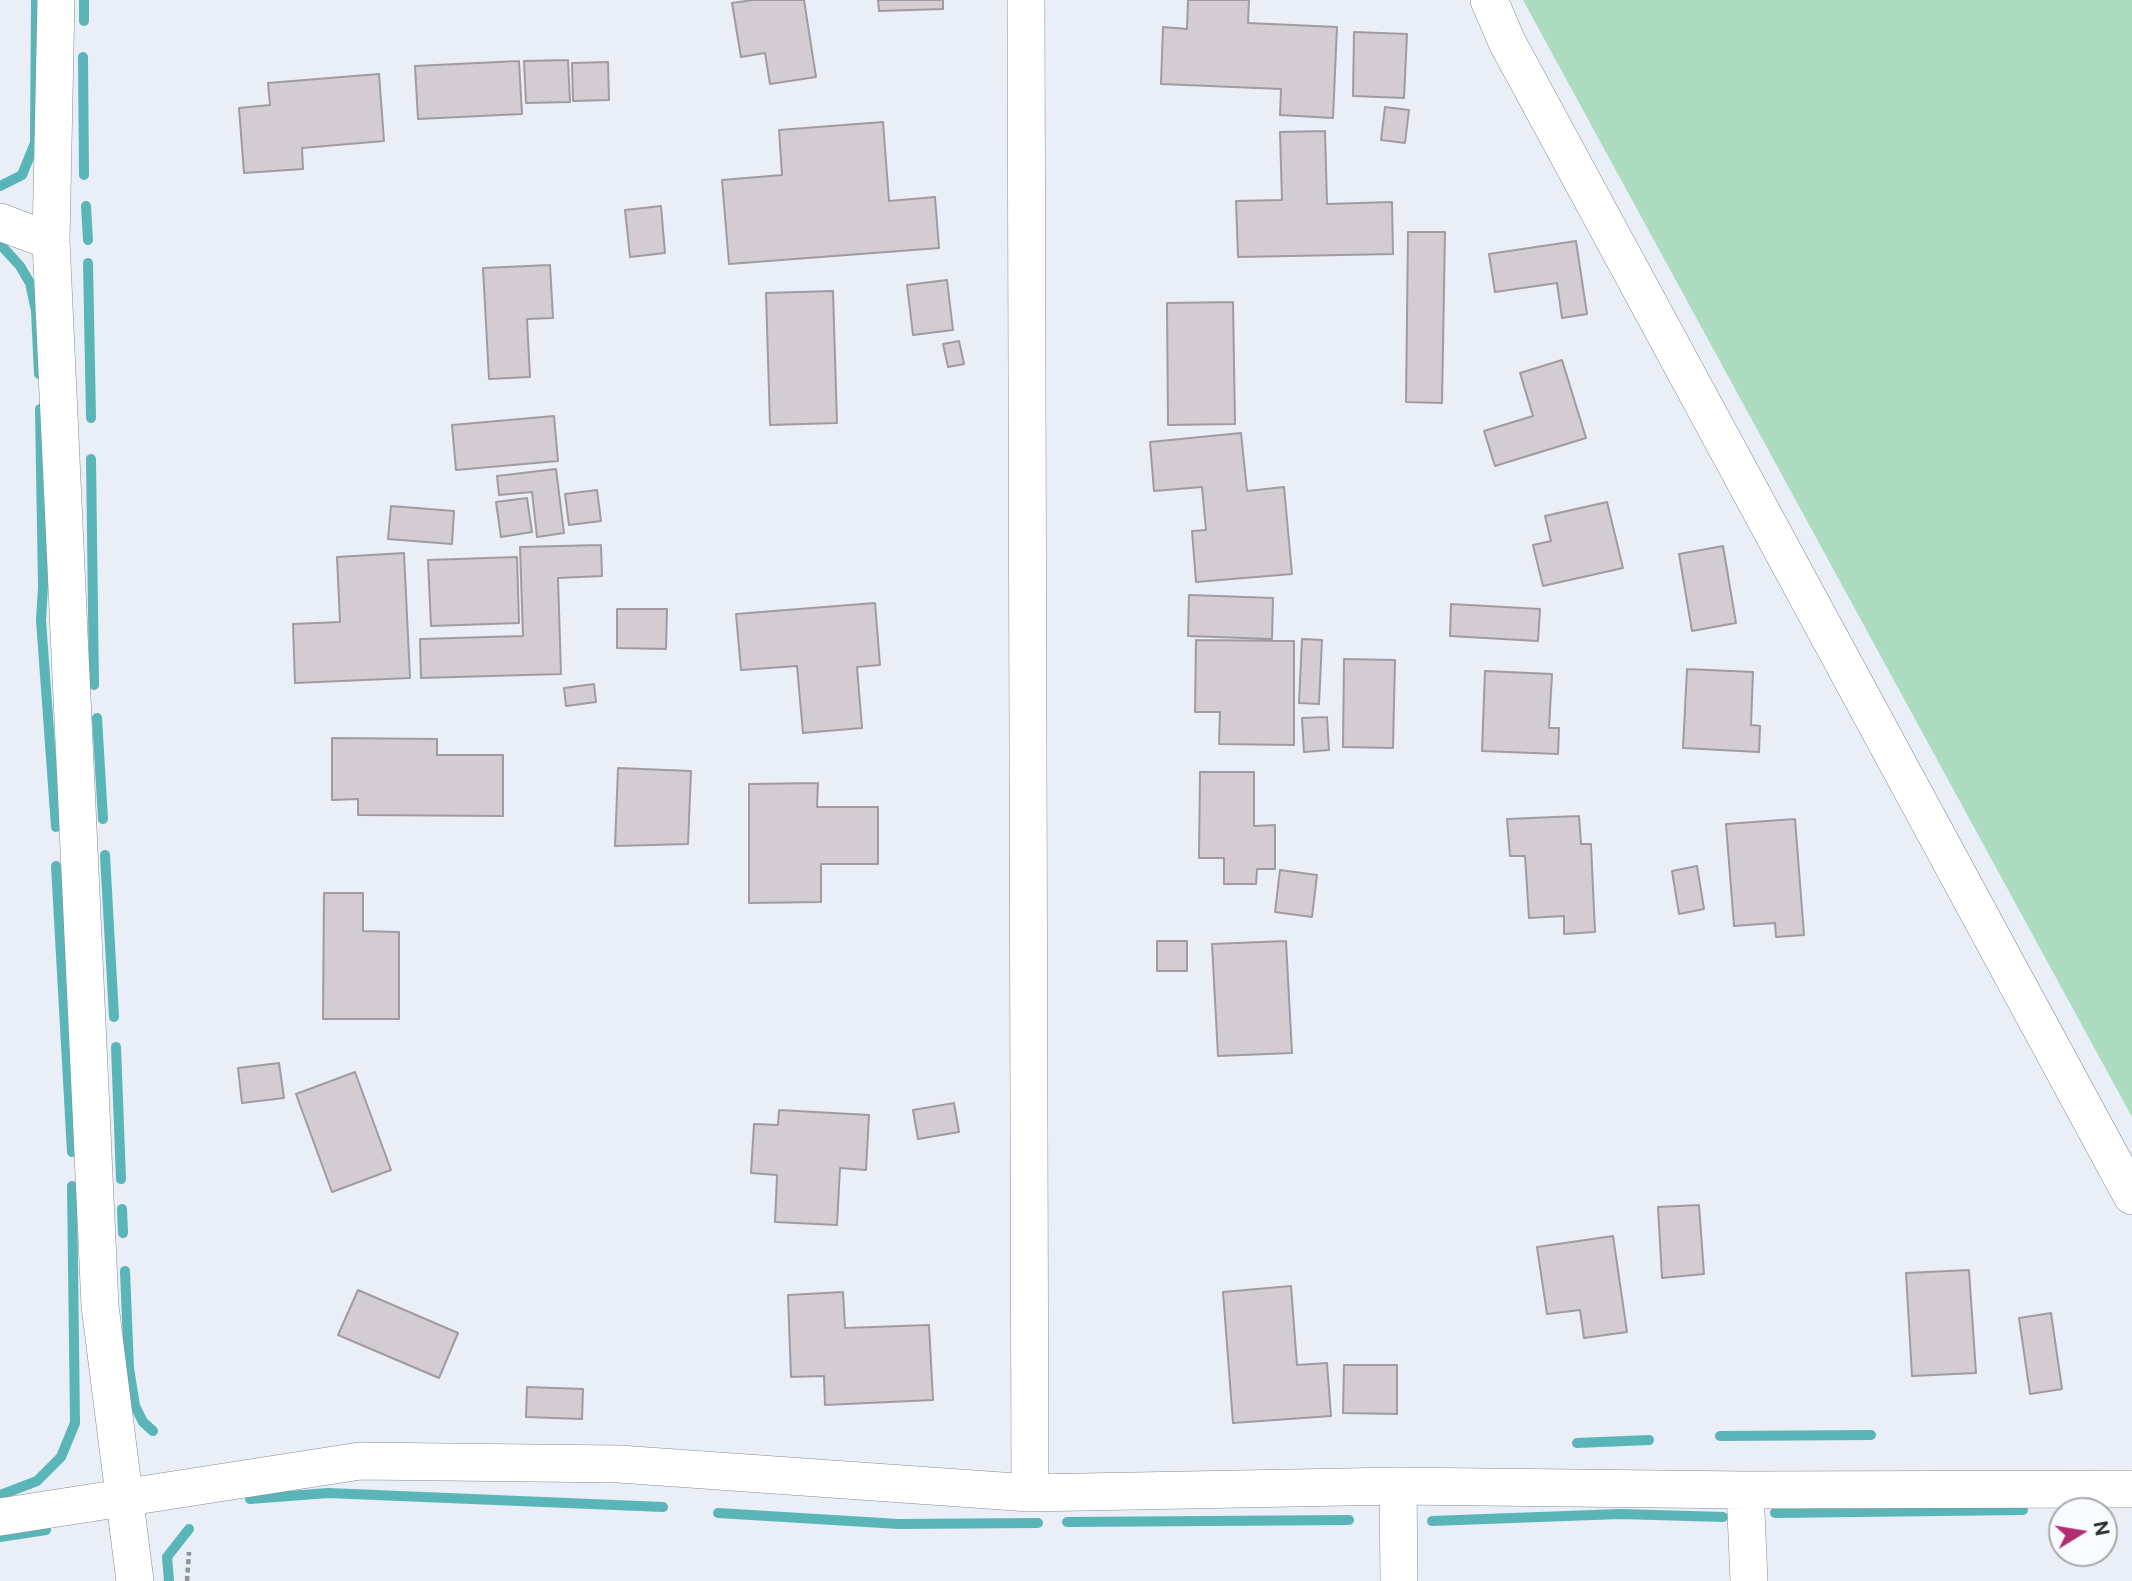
<!DOCTYPE html>
<html>
<head>
<meta charset="utf-8">
<style>
	body { margin:0 }
	#map { position:relative; width:2132px; height:1581px; overflow:hidden; background:#e9eef7; font-family:"Public Sans",sans-serif }
	canvas { display:block }
	.north { position:absolute; left:2048px; top:1497px; width:70px; height:70px; box-sizing:border-box; background:#f9fbff; border:2px solid #a7a9ad; border-radius:50%; rotate:79deg; font-size:19px; font-weight:700; line-height:28px; text-align:center; color:#2b2d31 }
	.north::after { content:''; display:block; margin:auto; width:24px; height:32px; background:#b22d72; clip-path:polygon(50% 0,100% 100%,50% 72%,0 100%) }
</style>
</head>
<body>
<div id="map">
<canvas width="2132" height="1581"></canvas>
<div class="north">N</div>
</div>
<script>
const ctx = document.querySelector('canvas').getContext('2d');
ctx.lineJoin = 'round';
function paint(path, color) {
  ctx.fillStyle = color;
  ctx.fill(path, 'evenodd');
}
function toPath(rows) {
  const path = new Path2D();
  for (const r of rows) {
    path.moveTo(r[0], r[1]);
    for (let i = 2; i < r.length; i += 2) path.lineTo(r[i], r[i + 1]);
  }
  return path;
}
function stroke(path, color, width, dash) {
  ctx.strokeStyle = color;
  ctx.lineWidth = width;
  ctx.lineCap = dash ? 'butt' : 'round';
  ctx.setLineDash(dash || []);
  ctx.stroke(path);
}
paint(toPath([
	[1523,0,2132,0,2132,1117]
]), '#addbc0');
stroke(toPath([
	[84,21,84,0],
	[83,57,84,175],
	[0,186,22,175,35,143,36,0],
	[86,206,88,240],
	[0,244,20,266,30,283,36,311,39,374],
	[88,263,91,418],
	[40,409,43,587,41,620,56,827],
	[91,459,94,685],
	[97,718,103,819],
	[105,855,114,1017],
	[56,866,72,1152],
	[116,1047,121,1179],
	[122,1209,123,1233],
	[125,1271,129,1368,135,1406,143,1422,153,1431],
	[1720,1436,1871,1435],
	[1577,1443,1649,1440],
	[0,1495,37,1481,61,1457,75,1423,72,1186],
	[250,1499,328,1493,663,1507],
	[718,1513,899,1524,1038,1523],
	[1775,1513,2023,1510],
	[1432,1521,1620,1514,1723,1517],
	[1067,1522,1349,1520],
	[0,1537,46,1530],
	[169,1581,167,1557,189,1529]
]), '#5ab5b8', 10);
const building = toPath([
	[753,0,804,0,816,77,770,84,765,53,741,57,732,3,753,0],
	[878,0,943,0,943,9,879,11,878,0],
	[1188,0,1249,0,1248,23,1337,27,1333,118,1280,115,1281,89,1161,84,1163,27,1187,29,1188,0],
	[1354,32,1407,34,1404,98,1353,96,1354,32],
	[568,60,570,102,526,103,524,61,568,60],
	[519,61,522,114,418,119,415,66,519,61],
	[608,62,609,100,573,101,572,63,608,62],
	[379,74,384,141,302,148,303,169,244,173,239,108,270,105,268,83,379,74],
	[1385,107,1409,110,1405,143,1381,140,1385,107],
	[883,122,889,201,935,197,939,248,729,264,722,180,782,175,779,130,883,122],
	[1325,131,1327,204,1392,202,1393,254,1238,257,1236,201,1282,200,1280,132,1325,131],
	[661,206,665,253,630,257,625,210,661,206],
	[1408,232,1445,232,1442,403,1406,402,1408,232],
	[1576,241,1587,314,1562,318,1557,283,1495,292,1489,254,1576,241],
	[550,265,553,318,527,319,530,377,489,379,483,268,550,265],
	[947,280,953,330,913,335,907,285,947,280],
	[833,291,837,423,770,425,766,293,833,291],
	[1233,302,1235,424,1168,425,1167,303,1233,302],
	[959,341,964,364,948,367,943,344,959,341],
	[1562,360,1586,438,1495,466,1484,431,1533,416,1520,373,1562,360],
	[554,416,558,461,456,470,452,425,554,416],
	[1241,433,1247,491,1284,487,1292,574,1196,582,1192,531,1206,530,1202,487,1154,491,1150,442,1241,433],
	[556,469,564,533,537,537,532,492,499,495,497,476,556,469],
	[597,490,601,521,569,525,565,494,597,490],
	[527,498,532,532,501,537,496,502,527,498],
	[1607,502,1623,568,1543,586,1533,545,1551,541,1545,516,1607,502],
	[391,506,454,511,452,544,388,539,391,506],
	[601,545,602,576,558,578,561,674,421,678,420,639,523,636,520,547,601,545],
	[1723,546,1736,623,1692,631,1679,554,1723,546],
	[404,553,410,678,295,683,293,624,340,622,337,557,404,553],
	[517,557,519,623,431,626,428,560,517,557],
	[1189,595,1273,598,1272,639,1188,636,1189,595],
	[875,603,880,665,857,667,862,728,803,733,797,666,741,670,736,614,875,603],
	[1451,604,1540,609,1538,641,1450,636,1451,604],
	[617,609,667,609,666,649,617,648,617,609],
	[1302,639,1322,640,1319,704,1299,703,1302,639],
	[1196,640,1294,641,1294,745,1219,744,1220,712,1195,712,1196,640],
	[1344,659,1395,660,1393,748,1343,747,1344,659],
	[1687,669,1753,672,1751,725,1760,726,1759,752,1683,748,1687,669],
	[1485,671,1552,674,1549,728,1559,728,1558,754,1482,751,1485,671],
	[594,684,596,702,566,706,564,688,594,684],
	[1327,717,1329,750,1304,752,1302,718,1327,717],
	[332,738,437,739,437,755,503,755,503,816,358,815,358,799,332,800,332,738],
	[618,768,691,771,688,844,615,846,618,768],
	[1200,772,1254,772,1254,826,1275,825,1275,869,1257,869,1256,884,1224,884,1224,858,1199,858,1200,772],
	[818,783,817,807,878,807,878,864,821,864,821,902,749,903,749,784,818,783],
	[1579,816,1581,844,1591,844,1595,932,1564,934,1564,916,1529,918,1525,856,1510,856,1507,819,1579,816],
	[1795,819,1804,935,1776,937,1775,923,1734,926,1726,824,1795,819],
	[1697,866,1704,909,1679,914,1672,871,1697,866],
	[1280,870,1317,875,1312,917,1275,912,1280,870],
	[324,893,363,893,363,931,399,932,399,1019,323,1019,324,893],
	[1157,941,1187,941,1187,971,1157,971,1157,941],
	[1286,941,1292,1053,1218,1056,1212,944,1286,941],
	[279,1063,284,1098,242,1103,238,1068,279,1063],
	[355,1072,391,1170,332,1192,296,1094,355,1072],
	[954,1103,959,1132,918,1139,913,1110,954,1103],
	[779,1110,869,1115,866,1170,840,1168,837,1225,775,1222,777,1175,751,1173,754,1124,778,1125,779,1110],
	[1699,1205,1704,1274,1662,1278,1658,1207,1699,1205],
	[1613,1236,1627,1332,1584,1338,1580,1310,1547,1314,1537,1247,1613,1236],
	[1969,1270,1976,1373,1912,1376,1906,1273,1969,1270],
	[1291,1286,1297,1365,1327,1363,1331,1416,1233,1423,1223,1292,1291,1286],
	[358,1290,458,1333,439,1378,338,1335,358,1290],
	[843,1292,845,1328,929,1325,933,1400,825,1405,824,1376,791,1377,788,1295,843,1292],
	[2051,1313,2062,1389,2030,1394,2019,1318,2051,1313],
	[1344,1365,1397,1365,1397,1414,1343,1413,1344,1365],
	[527,1387,583,1389,582,1419,526,1417,527,1387]
]);
paint(building, '#d3ccd3');
stroke(building, '#a19aa1', 2);
const minor = toPath([
	[56,0,51,241,100,1306,135,1581],
	[1026,0,1030,1493],
	[1489,0,1507,42,2132,1196],
	[0,222,51,241],
	[1398,1486,1399,1581],
	[1745,1490,1749,1581],
	[0,1517,360,1461,619,1464,1030,1493,1398,1486,1745,1490,2132,1489]
]);
stroke(minor, '#878c94', 38);
stroke(toPath([
	[187,1581,189,1552]
]), '#8f939a', 4.5, [5, 3.5]);
stroke(minor, '#fff', 37);
</script>
</body>
</html>
